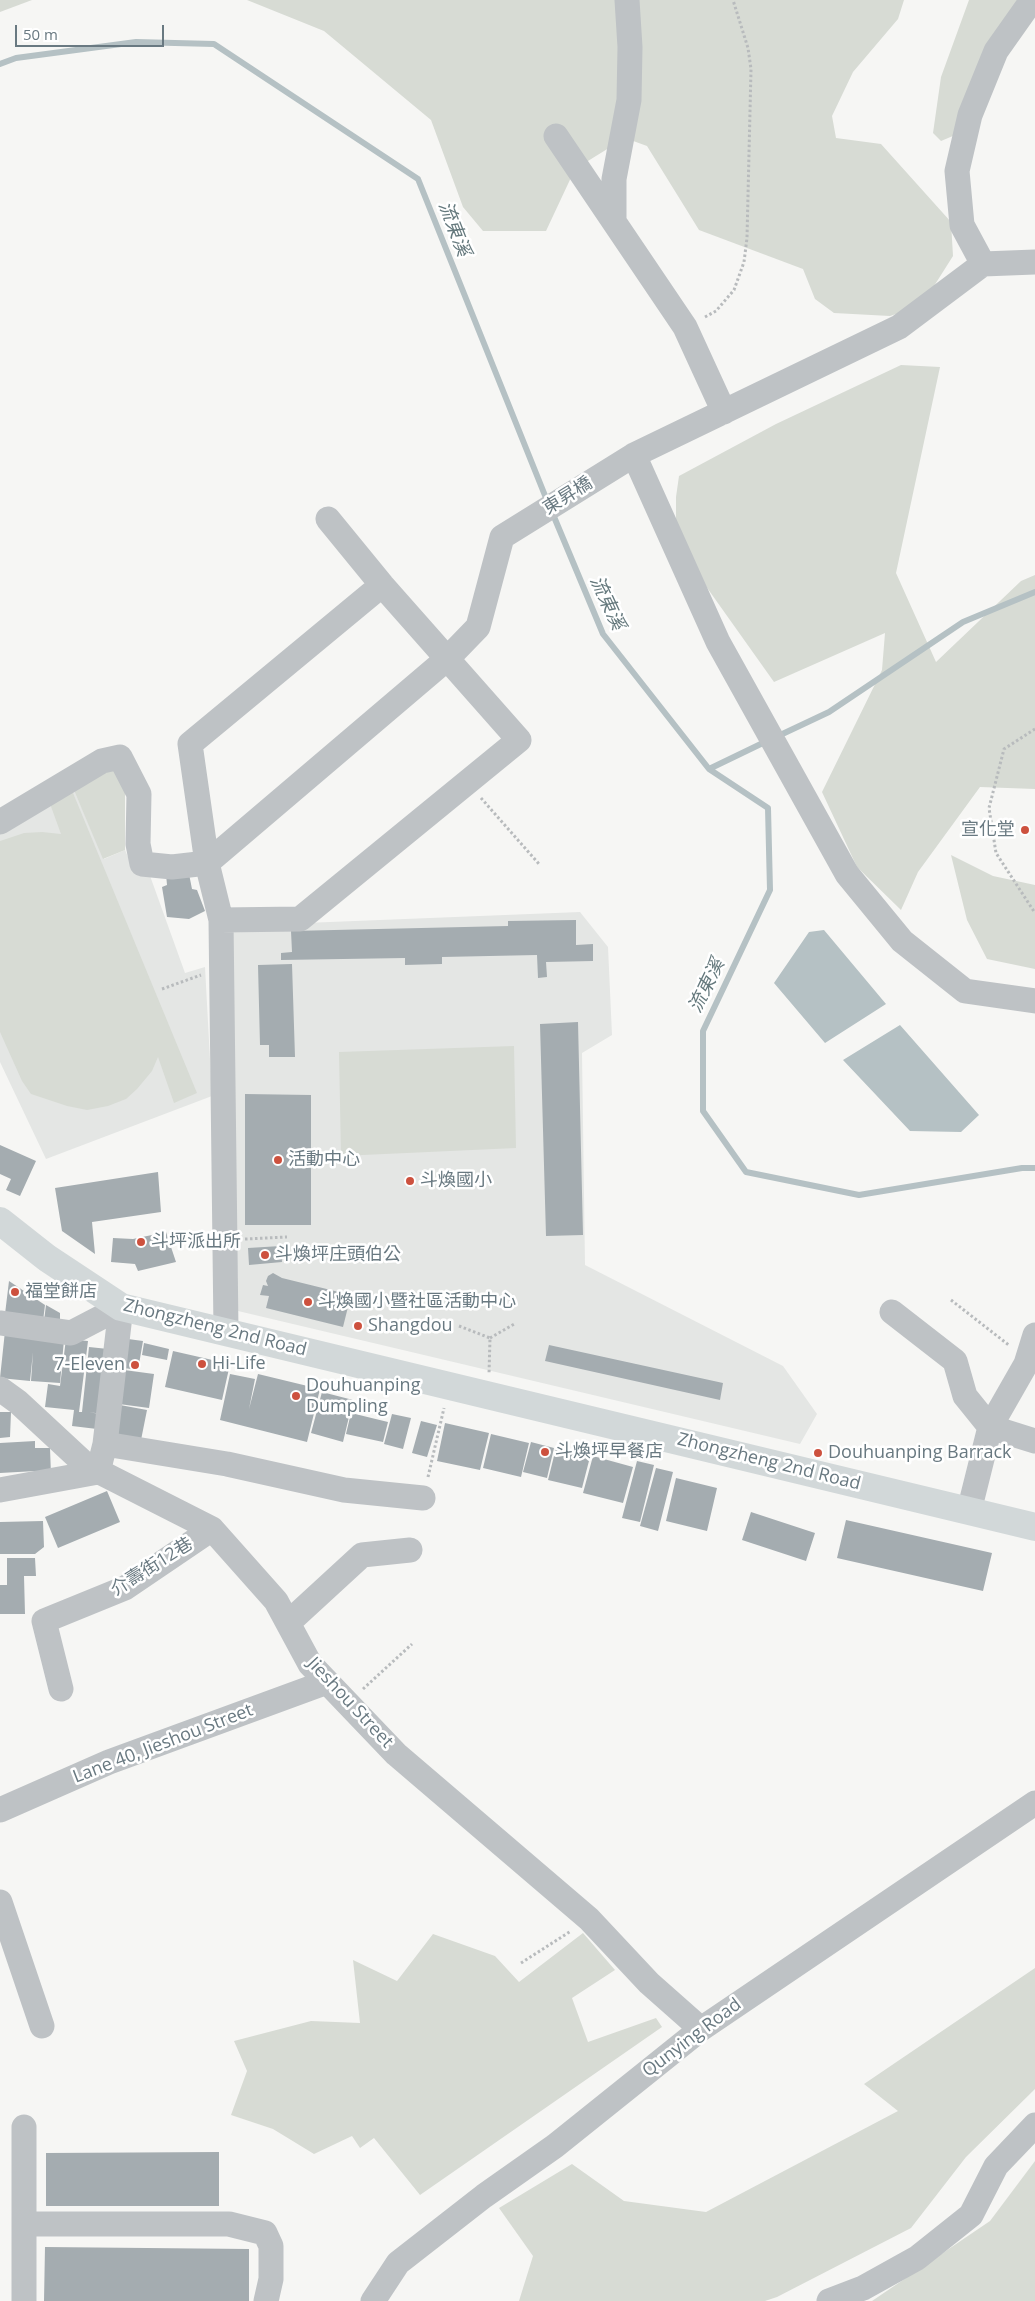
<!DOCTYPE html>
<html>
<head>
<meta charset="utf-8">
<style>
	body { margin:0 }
	#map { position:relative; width:1035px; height:2301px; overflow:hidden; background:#f6f6f4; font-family:"Open Sans",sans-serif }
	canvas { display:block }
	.scale { position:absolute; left:15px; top:25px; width:149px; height:22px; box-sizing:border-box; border:2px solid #697981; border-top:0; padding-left:6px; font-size:15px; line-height:18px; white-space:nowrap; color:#697981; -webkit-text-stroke:4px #fff; paint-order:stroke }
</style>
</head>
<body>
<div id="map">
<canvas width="1035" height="2301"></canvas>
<div class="scale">50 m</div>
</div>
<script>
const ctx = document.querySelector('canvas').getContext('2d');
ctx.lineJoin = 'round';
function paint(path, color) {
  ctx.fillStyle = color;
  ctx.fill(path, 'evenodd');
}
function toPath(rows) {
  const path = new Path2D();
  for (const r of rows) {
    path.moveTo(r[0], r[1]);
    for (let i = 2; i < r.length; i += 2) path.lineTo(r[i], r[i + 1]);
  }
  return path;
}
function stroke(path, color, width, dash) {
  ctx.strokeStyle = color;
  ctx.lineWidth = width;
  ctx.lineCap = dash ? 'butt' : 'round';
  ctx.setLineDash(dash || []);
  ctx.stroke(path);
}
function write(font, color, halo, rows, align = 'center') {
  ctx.font = font + ' "Open Sans","Noto Sans TC",sans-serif';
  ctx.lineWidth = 5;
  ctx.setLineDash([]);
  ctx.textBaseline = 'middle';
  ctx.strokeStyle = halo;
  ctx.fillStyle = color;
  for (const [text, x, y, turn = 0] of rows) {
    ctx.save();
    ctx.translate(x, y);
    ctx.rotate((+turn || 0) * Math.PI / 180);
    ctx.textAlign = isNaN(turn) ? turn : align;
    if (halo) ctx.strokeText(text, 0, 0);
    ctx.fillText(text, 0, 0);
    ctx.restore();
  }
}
paint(toPath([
	[70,781,104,859,125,850,132,866,149,873,185,973,205,967,212,1096,46,1159,0,1062,0,825],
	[580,912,608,947,612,1035,582,1053,585,1265,783,1366,817,1414,800,1444,238,1311,230,926]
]), '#e4e6e4');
paint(toPath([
	[0,0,32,0,0,12],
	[247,0,904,0,898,19,853,72,832,116,836,138,881,144,951,222,953,256,922,305,890,316,834,313,815,299,803,269,699,230,647,146,625,138,575,169,546,231,483,231,463,207,431,120,324,31],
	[969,0,1022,0,960,133,941,141,933,133,941,77],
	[901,365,940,367,896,573,936,662,1021,581,1035,575,1035,789,980,787,918,872,901,910,857,867,822,792,882,670,885,633,774,682,693,568,676,536,676,497,679,476,776,424],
	[111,762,125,769,125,850,103,859,70,781],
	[71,788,197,1093,174,1103,158,1057,152,1071,137,1089,126,1099,108,1106,87,1110,67,1106,31,1094,22,1081,0,1032,0,841,24,833,42,832,61,834,49,801],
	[951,855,993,876,1035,885,1035,969,987,959,967,920],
	[514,1046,516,1148,341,1156,339,1052],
	[583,1933,615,1970,572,1998,588,2042,656,2018,662,2027,420,2195,374,2138,360,2148,352,2136,314,2154,273,2129,231,2115,247,2071,234,2041,311,2021,360,2023,353,1960,397,1981,433,1934,495,1956,519,1982],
	[1035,1968,1035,2089,966,2157,911,2228,777,2297,765,2301,519,2301,533,2256,499,2208,572,2164,624,2201,706,2212,898,2111,864,2084],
	[1035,2161,1035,2301,872,2301,990,2221]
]), '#d7dbd4');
paint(toPath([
	[824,930,886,1004,825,1043,774,983,809,932],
	[900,1025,979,1115,961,1132,910,1131,843,1060]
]), '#b5c1c4');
stroke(toPath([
	[0,64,16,58,136,42,214,44,418,179,548,503],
	[552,512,603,634,709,769,768,808,770,890,703,1031,703,1111,746,1172,859,1195,1022,1168,1035,1168],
	[776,737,829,712,963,622,1035,592],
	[709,769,767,741]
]), '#b5c1c4', 6);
paint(toPath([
	[188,869,192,889,197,890,205,911,189,919,167,917,162,887,167,885,166,874],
	[576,920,576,945,593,944,593,961,546,962,547,977,538,978,537,955,442,957,442,964,405,965,405,958,281,960,281,953,292,952,291,931,508,926,508,921],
	[292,964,295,1057,269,1057,269,1045,260,1045,258,965],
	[578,1022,583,1235,546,1236,540,1024],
	[245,1094,311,1095,311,1225,245,1225],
	[0,1145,36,1161,20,1196,6,1190,11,1179,0,1174],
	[158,1172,161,1212,92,1222,95,1254,62,1231,55,1188],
	[166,1232,176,1262,138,1271,135,1264,111,1262,113,1238,133,1239],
	[281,1246,282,1262,249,1265,248,1248],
	[273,1273,282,1278,351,1295,343,1327,266,1308,269,1296,260,1295,263,1285,268,1286,266,1281,268,1276],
	[9,1281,45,1305,43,1321,5,1314],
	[46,1305,60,1313,60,1323,44,1321],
	[5,1331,64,1340,60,1383,31,1381,33,1352,30,1381,0,1378],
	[66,1339,88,1341,79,1412,82,1412,89,1347,108,1349,101,1414,89,1412,99,1414,97,1429,72,1426,74,1410,45,1407,48,1384,60,1386],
	[128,1339,143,1341,138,1370,124,1368],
	[144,1343,169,1349,167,1360,142,1355],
	[549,1345,723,1383,720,1400,545,1361],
	[173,1351,230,1364,222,1400,165,1387],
	[124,1370,154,1374,149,1408,119,1404],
	[230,1374,255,1379,249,1409,258,1374,320,1389,307,1442,220,1420],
	[322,1392,353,1400,343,1442,311,1433],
	[120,1405,147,1410,140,1445,113,1440],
	[0,1412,11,1412,10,1437,0,1438],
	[351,1413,388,1422,383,1442,346,1434],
	[392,1414,411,1418,403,1449,384,1444],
	[421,1421,437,1425,427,1457,412,1453],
	[445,1423,489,1433,480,1470,437,1461],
	[491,1434,529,1443,521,1477,483,1468],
	[35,1441,35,1448,50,1448,51,1475,36,1471,0,1473,0,1443],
	[531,1442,554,1448,547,1478,523,1472],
	[556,1448,590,1457,582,1488,548,1480],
	[593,1456,633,1467,623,1503,583,1493],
	[637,1461,654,1465,640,1522,622,1518],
	[656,1468,673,1472,658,1531,640,1526],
	[676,1478,717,1488,707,1531,666,1521],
	[107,1491,120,1522,58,1548,45,1517],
	[751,1512,815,1533,806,1561,742,1540],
	[846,1520,992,1553,983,1591,837,1558],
	[43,1521,44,1547,35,1554,0,1554,0,1522],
	[7,1558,35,1558,36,1576,24,1576,25,1614,0,1614,0,1585,7,1585],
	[219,2152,219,2206,46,2206,46,2153],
	[45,2247,249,2249,249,2301,44,2301]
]), '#a4acb0');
stroke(toPath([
	[705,317,716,311,734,290,744,262,747,238,751,69,748,48,733,0],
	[1035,729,1004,749,989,808,996,853,1035,913],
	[481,798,539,864],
	[162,989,201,975],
	[245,1239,287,1237],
	[951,1300,1010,1346],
	[459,1326,490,1338,489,1374],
	[490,1338,516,1323],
	[428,1477,444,1408],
	[363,1689,412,1644],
	[521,1963,571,1931]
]), '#b8bbbd', 3, [2.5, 2.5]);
stroke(toPath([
	[556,136,685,327,724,412],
	[614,221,614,179,629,100,630,47,627,0],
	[983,264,962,225,957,171,970,115,996,51,1032,0],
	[634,455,718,642,847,874,902,941,965,991,1035,1001],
	[0,822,102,761,120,757,139,794,138,844,142,864,172,867,207,863,448,658,478,627,502,537,634,455,899,327,983,264,1035,262],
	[221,920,300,919,519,740,382,585,328,519],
	[892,1312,955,1361,965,1396,990,1427,1035,1441],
	[0,1323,71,1333,121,1307],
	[226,1331,221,920,207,863,190,744,382,585],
	[0,1389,18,1402,86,1465,212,1529,276,1601,310,1664,396,1754,589,1919,649,1983,701,2029],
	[105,1444,227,1464,344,1490,423,1498],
	[0,1490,98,1472,105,1444,121,1307],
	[969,1511,990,1427,1026,1364,1035,1335],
	[288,1623,362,1555,410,1550],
	[61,1689,44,1621,125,1588,212,1529],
	[0,1810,109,1762,327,1682],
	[0,1902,42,2026],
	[24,2127,24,2301],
	[24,2224,229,2224,265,2233,271,2246,271,2279,266,2301],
	[373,2301,398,2263,484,2196,555,2146,701,2029,1035,1803],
	[829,2301,863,2288,917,2258,971,2215,996,2166,1035,2125]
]), '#bec2c5', 25);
stroke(toPath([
	[0,1221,47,1258,121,1307,1035,1527]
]), '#d2d8d9', 28);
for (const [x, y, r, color] of [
	[1025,830,5,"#cd513e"],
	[278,1160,5,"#cd513e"],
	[410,1181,5,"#cd513e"],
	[141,1242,5,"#cd513e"],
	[265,1255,5,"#cd513e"],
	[15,1292,5,"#cd513e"],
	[308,1302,5,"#cd513e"],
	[358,1326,5,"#cd513e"],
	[202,1364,5,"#cd513e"],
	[135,1365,5,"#cd513e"],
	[296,1396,5,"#cd513e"],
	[545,1452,5,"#cd513e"],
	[818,1453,5,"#cd513e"]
]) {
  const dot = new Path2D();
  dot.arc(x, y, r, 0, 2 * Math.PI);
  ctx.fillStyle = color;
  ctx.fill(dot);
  stroke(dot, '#fff', 2);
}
write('18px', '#697981', '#fff', [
	["東昇橋",568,496,-32],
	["Zhongzheng 2nd Road",215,1328,14],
	["Zhongzheng 2nd Road",769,1462,14],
	["介壽街12巷",152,1567,-32],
	["Jieshou Street",350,1703,47],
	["Lane 40, Jieshou Street",163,1744,-21],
	["Qunying Road",692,2038,-37]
]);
write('18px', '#697981', '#fff', [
	["宣化堂",1015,830,"right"],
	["活動中心",288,1160],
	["斗煥國小",420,1181],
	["斗坪派出所",151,1242],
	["斗煥坪庄頭伯公",275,1255],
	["福堂餅店",25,1292],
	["斗煥國小暨社區活動中心",318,1302],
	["Shangdou",368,1326],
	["Hi-Life",212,1364],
	["7-Eleven",125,1365,"right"],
	["Douhuanping",306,1386],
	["Dumpling",306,1407],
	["斗煥坪早餐店",555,1452],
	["Douhuanping Barrack",828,1453]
], 'left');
write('italic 19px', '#65797d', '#fff', [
	["流東溪",454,229,69],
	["流東溪",607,603,65],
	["流東溪",707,986,-64]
]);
</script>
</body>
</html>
